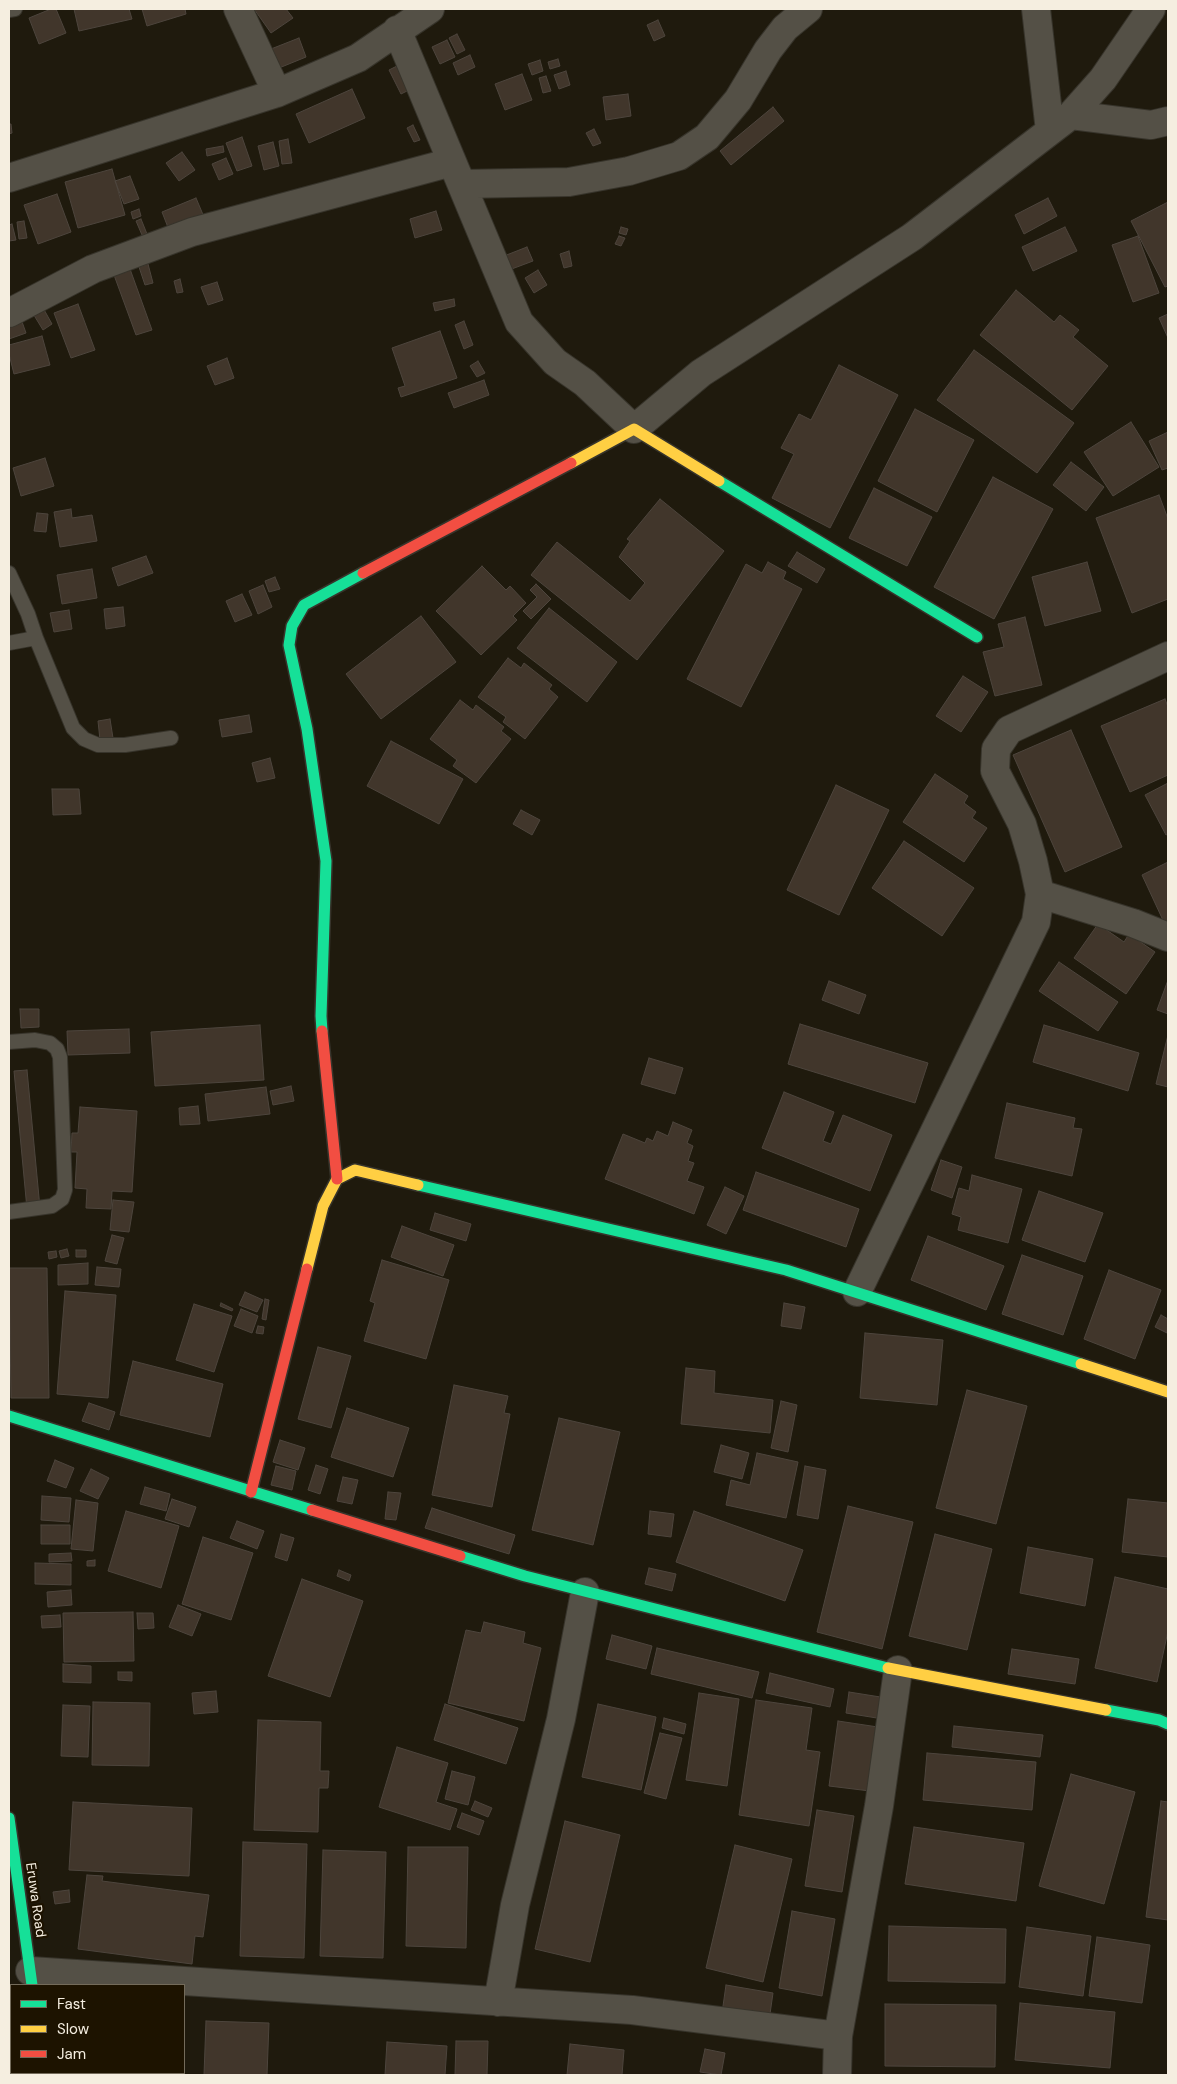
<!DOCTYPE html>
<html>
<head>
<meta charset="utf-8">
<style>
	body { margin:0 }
	#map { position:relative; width:1177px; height:2084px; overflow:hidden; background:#1f1a0d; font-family:"DM Sans",sans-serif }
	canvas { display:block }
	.frame { position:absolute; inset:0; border:10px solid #f5eee0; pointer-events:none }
	.legend { position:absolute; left:10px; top:1984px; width:175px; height:90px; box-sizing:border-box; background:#1d1300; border:1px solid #736b5a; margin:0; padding:6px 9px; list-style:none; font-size:15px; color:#f5eee0 }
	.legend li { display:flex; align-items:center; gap:10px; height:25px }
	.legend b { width:25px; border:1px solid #736b5a }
</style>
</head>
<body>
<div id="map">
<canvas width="1177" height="2084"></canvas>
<div class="frame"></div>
<ul class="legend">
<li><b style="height:6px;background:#16e098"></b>Fast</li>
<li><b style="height:6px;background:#ffcf43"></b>Slow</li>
<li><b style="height:6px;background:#f24e42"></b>Jam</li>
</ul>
</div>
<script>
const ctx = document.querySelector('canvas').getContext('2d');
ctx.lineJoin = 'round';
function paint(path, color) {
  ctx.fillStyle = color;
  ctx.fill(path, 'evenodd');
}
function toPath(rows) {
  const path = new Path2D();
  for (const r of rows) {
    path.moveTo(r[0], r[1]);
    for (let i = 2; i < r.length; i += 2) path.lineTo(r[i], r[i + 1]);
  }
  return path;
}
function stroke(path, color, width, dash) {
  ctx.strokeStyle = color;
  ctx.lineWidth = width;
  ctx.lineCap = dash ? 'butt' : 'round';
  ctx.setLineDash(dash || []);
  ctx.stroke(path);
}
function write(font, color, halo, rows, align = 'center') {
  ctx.font = font + ' "DM Sans",sans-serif';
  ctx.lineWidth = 4.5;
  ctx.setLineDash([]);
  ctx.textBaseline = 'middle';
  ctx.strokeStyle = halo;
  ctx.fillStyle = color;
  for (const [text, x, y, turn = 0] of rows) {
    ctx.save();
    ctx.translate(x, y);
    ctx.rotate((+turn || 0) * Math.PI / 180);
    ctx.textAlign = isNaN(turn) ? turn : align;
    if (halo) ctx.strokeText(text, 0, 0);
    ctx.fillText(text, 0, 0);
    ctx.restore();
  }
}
const building = toPath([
	[51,9,56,9,66,33,39,44,29,18,51,9],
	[74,9,129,9,132,19,79,31,74,9],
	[142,9,185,9,186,14,147,26,142,9],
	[254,9,286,9,293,18,271,33,254,9],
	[658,20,665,36,654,41,647,25,658,20],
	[457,34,465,50,457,54,449,38,457,34],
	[299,38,306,57,279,68,271,49,299,38],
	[447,40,455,57,440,64,432,47,447,40],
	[470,55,475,67,458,75,453,63,470,55],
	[558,59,560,66,550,69,548,62,558,59],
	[540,60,543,71,532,75,528,64,540,60],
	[403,63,415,87,401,94,389,70,403,63],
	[566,71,570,85,559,89,554,75,566,71],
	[522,74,532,100,505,110,495,84,522,74],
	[546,76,551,91,543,93,539,78,546,76],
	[352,89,365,118,309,143,296,114,352,89],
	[628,94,631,116,606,120,603,97,628,94],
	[773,107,784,121,731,165,720,151,773,107],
	[9,124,11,124,12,133,9,134,9,124],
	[413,125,420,140,414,142,407,128,413,125],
	[594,129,601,143,593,146,586,133,594,129],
	[242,137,252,166,237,171,226,143,242,137],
	[288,139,292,163,282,164,279,141,288,139],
	[273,142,279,166,264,170,258,146,273,142],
	[223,146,224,152,207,156,206,149,223,146],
	[182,152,195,170,179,181,166,163,182,152],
	[226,158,233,174,219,180,212,164,226,158],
	[112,169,125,215,78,228,65,182,112,169],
	[130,176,139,199,124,204,115,181,130,176],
	[57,194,71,232,38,244,24,205,57,194],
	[196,198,204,217,169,230,162,212,196,198],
	[1048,198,1057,216,1024,234,1015,215,1048,198],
	[1168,202,1168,286,1165,287,1131,221,1168,202],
	[139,209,141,216,133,219,131,212,139,209],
	[436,211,442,230,415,238,410,219,436,211],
	[141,219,147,234,142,235,136,221,141,219],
	[24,221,27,238,19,239,17,222,24,221],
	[12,224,16,240,9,241,9,225,12,224],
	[621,227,628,229,626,235,619,233,621,227],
	[1065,227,1077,251,1033,271,1022,247,1065,227],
	[619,236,625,238,621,246,615,244,619,236],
	[1138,236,1159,293,1133,302,1112,245,1138,236],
	[527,247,533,261,509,270,504,256,527,247],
	[569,251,572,266,564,268,560,254,569,251],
	[148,264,153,283,145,285,139,267,148,264],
	[130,269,152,330,136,335,114,275,130,269],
	[538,270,547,285,534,293,525,278,538,270],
	[180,279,183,292,177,293,174,281,180,279],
	[217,282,223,300,208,305,201,287,217,282],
	[1016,290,1054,322,1060,315,1079,330,1073,337,1108,366,1072,410,980,335,1016,290],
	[454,299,455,306,435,311,433,303,454,299],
	[78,304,95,350,71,358,54,313,78,304],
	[42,306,52,324,43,330,32,312,42,306],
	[1168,314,1168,338,1159,318,1168,314],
	[20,316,26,333,9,339,9,320,20,316],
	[464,321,473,345,464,349,455,325,464,321],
	[440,331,457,378,401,397,398,388,405,386,392,348,440,331],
	[42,336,50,365,14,374,9,354,9,345,42,336],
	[974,350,1074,423,1037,473,937,400,974,350],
	[227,358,234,378,215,385,207,366,227,358],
	[478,361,485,373,477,377,470,366,478,361],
	[839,365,898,395,830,528,772,498,794,454,781,448,799,414,811,420,839,365],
	[484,380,489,395,454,408,448,393,484,380],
	[915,409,974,440,937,512,878,481,915,409],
	[1131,422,1159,467,1113,496,1084,452,1131,422],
	[1168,432,1168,468,1162,470,1149,441,1168,432],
	[45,458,54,486,21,496,13,468,45,458],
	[1071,462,1104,487,1086,511,1053,485,1071,462],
	[993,477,1053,509,994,619,934,587,993,477],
	[874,488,932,517,907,566,849,538,874,488],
	[1159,495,1168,519,1168,599,1132,613,1096,518,1159,495],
	[660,499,724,551,637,660,531,575,557,542,630,601,645,583,619,557,630,541,627,539,660,499],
	[71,509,72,518,92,515,97,541,60,547,54,512,71,509],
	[37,513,48,514,46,532,34,531,37,513],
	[797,552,825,569,817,583,788,566,797,552],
	[146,556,153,573,118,586,112,568,146,556],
	[768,562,786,572,783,579,802,589,741,707,687,679,746,564,762,573,768,562],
	[1087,562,1101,611,1045,626,1032,577,1087,562],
	[482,566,506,590,510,586,526,603,513,616,517,620,481,655,436,611,482,566],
	[92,569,97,598,62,604,57,575,92,569],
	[275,577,280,589,269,592,265,581,275,577],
	[536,584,551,599,531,619,523,611,537,597,530,590,536,584],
	[263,585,272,607,258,614,249,591,263,585],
	[242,594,252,615,235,622,226,601,242,594],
	[123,607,125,626,106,629,104,609,123,607],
	[549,608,617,662,587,702,517,648,549,608],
	[69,610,72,629,54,632,50,613,69,610],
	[421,616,456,662,381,719,346,674,421,616],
	[1025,617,1042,685,995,696,983,652,1004,647,998,624,1025,617],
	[508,658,521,668,524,663,552,685,549,689,558,697,525,739,503,722,506,717,478,697,508,658],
	[963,676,988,692,961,732,936,716,963,676],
	[1165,699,1168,707,1168,775,1130,792,1101,726,1165,699],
	[460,700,473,710,476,705,504,727,501,731,511,739,476,783,453,766,457,760,430,739,460,700],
	[249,715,252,732,222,737,219,720,249,715],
	[110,719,113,738,100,740,98,721,110,719],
	[1071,730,1122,847,1065,872,1013,755,1071,730],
	[391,741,463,779,439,824,367,786,391,741],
	[270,758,275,778,257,782,252,763,270,758],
	[935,774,968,796,964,803,976,812,972,818,987,828,964,862,903,822,935,774],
	[1168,783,1168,834,1166,835,1145,795,1168,783],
	[836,785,889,810,839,915,787,890,836,785],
	[52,789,79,789,81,814,53,815,52,789],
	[521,810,540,820,532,835,513,824,521,810],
	[904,841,974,888,942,936,872,888,904,841],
	[1168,862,1168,931,1142,875,1168,862],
	[1098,924,1124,942,1129,934,1155,952,1126,994,1074,958,1098,924],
	[1059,962,1118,1002,1098,1031,1039,991,1059,962],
	[1168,980,1168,1014,1157,1010,1168,980],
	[829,981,866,995,859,1014,822,1000,829,981],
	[20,1009,39,1009,39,1027,21,1028,20,1009],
	[800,1024,928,1063,915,1103,788,1064,800,1024],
	[260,1025,264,1080,155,1086,151,1032,260,1025],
	[1044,1025,1139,1053,1128,1091,1033,1062,1044,1025],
	[129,1029,130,1053,68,1055,67,1031,129,1029],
	[1168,1035,1168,1087,1156,1084,1168,1035],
	[649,1058,683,1068,675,1094,641,1084,649,1058],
	[27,1070,40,1208,27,1209,14,1071,27,1070],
	[291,1086,294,1101,273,1105,270,1091,291,1086],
	[266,1087,270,1114,208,1121,205,1094,266,1087],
	[784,1092,834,1112,823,1141,831,1144,843,1115,892,1135,870,1191,762,1148,784,1092],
	[1007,1103,1075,1118,1073,1128,1082,1129,1072,1176,995,1158,1007,1103],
	[198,1106,200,1124,180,1125,179,1108,198,1106],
	[80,1107,137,1111,132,1192,112,1191,111,1209,86,1208,87,1189,75,1188,77,1152,71,1152,72,1133,78,1133,80,1107],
	[673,1122,692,1130,687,1143,693,1146,688,1161,694,1163,687,1181,704,1187,694,1214,605,1179,623,1134,645,1143,647,1138,653,1141,657,1131,668,1136,673,1122],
	[941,1160,962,1167,952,1198,931,1190,941,1160],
	[756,1172,859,1209,846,1247,743,1210,756,1172],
	[972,1175,1022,1189,1008,1243,958,1230,961,1217,952,1214,959,1188,969,1191,972,1175],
	[725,1187,744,1196,726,1234,707,1225,725,1187],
	[1039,1191,1103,1213,1085,1262,1022,1240,1039,1191],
	[113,1200,134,1202,129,1232,110,1230,113,1200],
	[435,1213,471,1224,466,1241,430,1230,435,1213],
	[402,1226,454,1245,443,1276,391,1257,402,1226],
	[112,1235,124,1238,117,1264,105,1261,112,1235],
	[928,1236,1004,1266,986,1310,911,1280,928,1236],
	[67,1249,69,1256,61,1258,59,1251,67,1249],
	[76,1250,86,1250,86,1257,76,1257,76,1250],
	[56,1251,57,1257,49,1259,48,1252,56,1251],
	[1022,1255,1083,1276,1063,1335,1002,1314,1022,1255],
	[382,1260,449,1280,426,1359,364,1341,375,1303,370,1301,382,1260],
	[88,1263,88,1284,58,1285,58,1265,88,1263],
	[97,1267,121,1269,119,1287,95,1285,97,1267],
	[9,1268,47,1268,49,1398,11,1398,9,1268],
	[1109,1270,1161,1290,1135,1359,1084,1339,1109,1270],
	[65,1291,116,1295,108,1398,57,1394,65,1291],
	[245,1292,263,1300,257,1312,239,1305,245,1292],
	[265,1299,269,1300,266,1320,262,1319,265,1299],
	[221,1303,233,1309,232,1311,220,1306,221,1303],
	[784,1303,805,1307,801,1329,781,1326,784,1303],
	[194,1304,232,1316,214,1372,176,1360,194,1304],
	[241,1309,258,1316,252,1333,234,1326,241,1309],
	[1161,1315,1168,1319,1167,1333,1155,1327,1161,1315],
	[258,1326,264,1327,263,1334,256,1333,258,1326],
	[865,1333,943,1340,937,1405,860,1398,865,1333],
	[318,1347,351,1356,331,1428,298,1419,318,1347],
	[133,1361,223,1384,210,1437,120,1415,133,1361],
	[686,1368,715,1371,714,1393,773,1400,770,1433,681,1424,686,1368],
	[454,1385,508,1396,504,1413,510,1414,492,1507,432,1495,454,1385],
	[967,1390,1027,1406,996,1524,936,1508,967,1390],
	[781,1401,797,1405,788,1452,771,1448,781,1401],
	[89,1403,115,1412,109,1430,82,1421,89,1403],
	[347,1408,409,1428,393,1477,331,1457,347,1408],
	[559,1418,620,1432,593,1545,532,1530,559,1418],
	[280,1440,305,1448,298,1470,273,1462,280,1440],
	[721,1445,749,1453,742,1479,714,1472,721,1445],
	[757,1453,798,1462,786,1518,726,1505,731,1480,750,1485,757,1453],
	[55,1460,74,1468,66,1488,47,1481,55,1460],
	[316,1465,328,1469,320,1494,308,1490,316,1465],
	[276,1466,296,1471,292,1490,271,1485,276,1466],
	[805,1466,826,1470,818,1519,797,1515,805,1466],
	[91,1469,109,1478,98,1499,80,1491,91,1469],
	[343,1477,358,1480,352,1504,337,1501,343,1477],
	[145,1487,170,1494,166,1511,140,1504,145,1487],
	[388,1492,401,1493,396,1520,385,1519,388,1492],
	[42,1496,71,1498,69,1522,41,1520,42,1496],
	[172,1499,196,1507,189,1527,165,1519,172,1499],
	[1128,1499,1168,1503,1168,1557,1122,1552,1128,1499],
	[76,1500,98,1503,93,1551,71,1549,76,1500],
	[848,1506,913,1522,882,1649,817,1632,848,1506],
	[432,1508,515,1535,509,1554,425,1528,432,1508],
	[126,1511,179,1526,161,1588,108,1571,126,1511],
	[650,1511,674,1514,671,1537,648,1534,650,1511],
	[694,1511,803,1550,785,1601,676,1562,694,1511],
	[237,1521,264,1531,257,1549,230,1538,237,1521],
	[41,1525,70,1525,70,1544,41,1544,41,1525],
	[281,1534,294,1538,287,1561,275,1557,281,1534],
	[935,1534,992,1549,967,1650,909,1636,935,1534],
	[203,1537,253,1553,231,1620,182,1604,203,1537],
	[1028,1547,1093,1559,1085,1606,1020,1593,1028,1547],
	[71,1553,72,1561,49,1562,49,1554,71,1553],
	[95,1560,95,1566,87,1566,87,1561,95,1560],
	[35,1563,71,1564,71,1585,35,1584,35,1563],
	[649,1568,676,1574,672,1591,645,1584,649,1568],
	[339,1570,351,1575,349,1581,337,1576,339,1570],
	[1115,1577,1168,1589,1168,1631,1157,1682,1095,1668,1115,1577],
	[302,1579,363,1601,330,1697,268,1676,302,1579],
	[71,1590,72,1605,48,1607,47,1592,71,1590],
	[178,1605,201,1614,192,1636,169,1627,178,1605],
	[133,1612,134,1661,64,1662,63,1613,133,1612],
	[137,1613,153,1613,154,1628,138,1629,137,1613],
	[60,1615,61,1627,42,1628,41,1616,60,1615],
	[484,1622,525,1632,523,1643,541,1648,524,1721,448,1703,466,1630,481,1633,484,1622],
	[612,1635,652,1646,646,1669,606,1659,612,1635],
	[657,1648,759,1672,752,1698,651,1674,657,1648],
	[1012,1649,1079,1659,1075,1684,1008,1674,1012,1649],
	[63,1664,91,1666,91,1683,63,1682,63,1664],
	[118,1672,132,1672,132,1681,118,1680,118,1672],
	[770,1673,834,1689,830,1707,766,1693,770,1673],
	[216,1691,218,1712,194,1714,192,1693,216,1691],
	[849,1692,893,1699,889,1720,846,1713,849,1692],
	[699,1693,739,1699,727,1786,686,1780,699,1693],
	[756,1700,812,1708,806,1750,820,1752,809,1826,739,1815,756,1700],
	[93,1702,150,1703,149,1766,92,1765,93,1702],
	[445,1704,518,1728,506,1764,434,1740,445,1704],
	[598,1704,656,1717,641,1790,582,1777,598,1704],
	[63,1705,90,1706,88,1757,61,1756,63,1705],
	[664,1718,686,1724,684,1734,662,1728,664,1718],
	[258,1720,321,1722,320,1771,329,1771,328,1788,319,1788,318,1832,254,1830,258,1720],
	[838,1721,878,1727,870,1791,829,1786,838,1721],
	[954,1726,1043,1735,1040,1757,952,1747,954,1726],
	[660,1733,682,1738,666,1799,644,1793,660,1733],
	[397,1747,448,1763,436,1802,457,1809,450,1830,379,1807,397,1747],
	[927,1753,1036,1762,1032,1810,923,1800,927,1753],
	[452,1771,475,1777,468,1805,445,1799,452,1771],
	[1071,1774,1135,1792,1104,1904,1039,1886,1071,1774],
	[475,1801,492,1808,488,1817,471,1810,475,1801],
	[1161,1801,1168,1802,1168,1920,1146,1917,1161,1801],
	[73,1802,192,1808,189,1876,69,1870,73,1802],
	[817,1810,854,1816,842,1892,805,1886,817,1810],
	[462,1813,484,1821,479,1835,457,1827,462,1813],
	[565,1821,620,1835,590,1962,535,1949,565,1821],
	[914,1827,1024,1843,1016,1901,905,1884,914,1827],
	[243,1842,307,1844,304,1958,240,1956,243,1842],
	[735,1845,792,1859,763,1982,706,1968,735,1845],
	[408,1847,468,1847,466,1948,406,1946,408,1847],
	[323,1850,386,1852,383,1958,320,1956,323,1850],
	[87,1875,103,1876,102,1881,209,1895,203,1937,195,1936,192,1964,78,1949,87,1875],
	[69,1890,70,1902,55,1904,53,1892,69,1890],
	[792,1911,835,1919,822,1996,779,1988,792,1911],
	[889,1926,1006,1929,1005,1983,888,1981,889,1926],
	[1027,1927,1091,1936,1083,1996,1019,1987,1027,1927],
	[1097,1937,1150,1945,1142,2003,1089,1996,1097,1937],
	[726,1985,773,1993,769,2021,722,2013,726,1985],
	[1020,2003,1115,2012,1110,2068,1015,2060,1020,2003],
	[885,2004,996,2005,995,2067,885,2066,885,2004],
	[206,2021,269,2023,267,2075,204,2075,206,2021],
	[456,2041,488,2041,487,2075,455,2075,456,2041],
	[387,2042,447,2046,445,2075,385,2075,387,2042],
	[570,2044,624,2050,622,2075,567,2075,570,2044],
	[705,2049,725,2053,721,2075,700,2072,705,2049],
	[105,2073,174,2073,174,2075,105,2075,105,2073]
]);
paint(building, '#41362b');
stroke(building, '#4d453d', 1);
const lane = toPath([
	[9,10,15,9],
	[9,573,28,614,36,638,73,728,84,739,98,745,125,745,171,738],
	[9,643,36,638],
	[9,1042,35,1040,50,1043,57,1049,60,1057,65,1190,62,1199,52,1206,9,1212]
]);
const street = toPath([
	[238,9,277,93],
	[1036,9,1050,131],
	[397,30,519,322,555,362,585,383,634,429,701,373,912,237,1071,115,1103,79,1151,9],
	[1071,115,1151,125,1168,121],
	[9,178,277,93,358,58,430,9],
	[462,184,569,182,629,171,679,156,707,137,738,100,768,50,785,28,808,9],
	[9,313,93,269,192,232,452,162],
	[1040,894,1133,923,1168,937],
	[857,1292,1036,922,1040,894,1033,861,1022,824,995,771,996,749,1009,730,1168,656],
	[30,1971,632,2010,838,2036],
	[498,2002,515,1905,561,1719,585,1592],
	[837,2075,838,2036,879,1806,898,1670]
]);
const fast = toPath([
	[719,481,977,637],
	[322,1031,321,1016,326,861,307,729,289,645,292,626,304,605,363,573],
	[418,1185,786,1270,1081,1364],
	[9,1416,312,1510],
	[460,1556,525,1576,888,1668],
	[1106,1710,1159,1720,1168,1724],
	[9,1818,32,1985],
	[45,2073,45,2075]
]);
const slow = toPath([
	[571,463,634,429,719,481],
	[307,1269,323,1206,337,1179,355,1170,418,1185],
	[1081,1364,1168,1392],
	[888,1668,1106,1710]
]);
const jam = toPath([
	[363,573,571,463],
	[322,1031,337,1179],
	[251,1492,307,1269],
	[312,1510,460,1556]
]);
stroke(lane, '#37342b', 16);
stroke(street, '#37342b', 30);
stroke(fast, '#37342b', 14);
stroke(slow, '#37342b', 14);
stroke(jam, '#37342b', 14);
stroke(lane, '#545046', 14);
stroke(street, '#545046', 28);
stroke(fast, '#16e098', 11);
stroke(slow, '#ffcf43', 11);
stroke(jam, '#f24e42', 11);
write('14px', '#f5eee0', '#1d1300', [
	["Eruwa Road",35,1900,82]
]);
</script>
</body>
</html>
